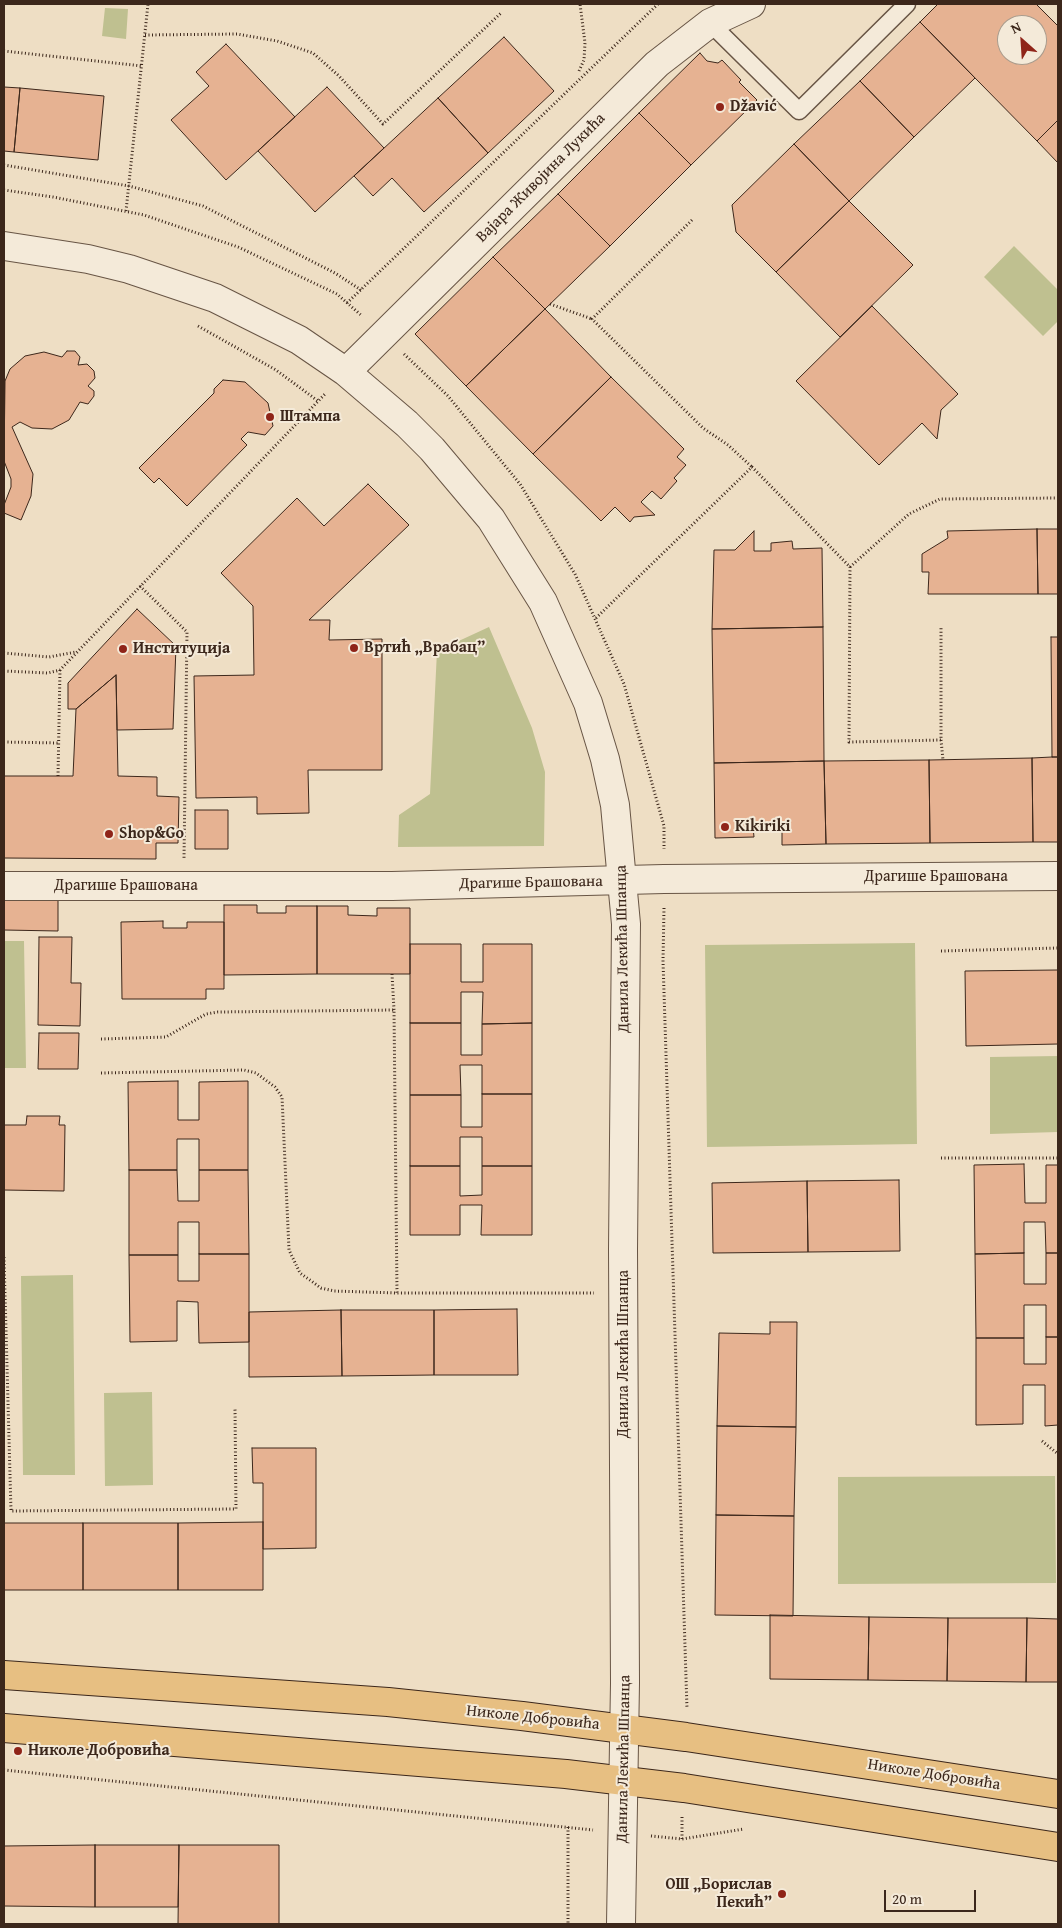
<!DOCTYPE html>
<html>
<head>
<meta charset="utf-8">
<style>
	body { margin:0 }
	#map { position:relative; width:1062px; height:1928px; overflow:hidden; background:#eedec4; font-family:"Gentium Book Plus",serif }
	canvas { display:block }
	.frame { position:absolute; inset:0; border:5px solid #3c271b; pointer-events:none }
	.north { position:absolute; left:997px; top:15px; width:50px; height:50px; box-sizing:border-box; background:#f4ead9; border:1px solid #aa9c8d; border-radius:50%; rotate:334deg; font-size:14px; font-weight:700; line-height:20px; text-align:center; color:#3c271b }
	.north::after { content:''; display:block; margin:auto; width:18px; height:22px; background:#8f2418; clip-path:polygon(50% 0,100% 100%,50% 72%,0 100%) }
	.scale { position:absolute; left:884px; top:1890px; width:92px; height:22px; box-sizing:border-box; border:2px solid #3c271b; border-top:0; padding-left:6px; font-size:15px; line-height:18px; white-space:nowrap; color:#3c271b; -webkit-text-stroke:4px #f4ead9; paint-order:stroke }
</style>
</head>
<body>
<div id="map">
<canvas width="1062" height="1928"></canvas>
<div class="frame"></div>
<div class="north">N</div>
<div class="scale">20 m</div>
</div>
<script>
const ctx = document.querySelector('canvas').getContext('2d');
ctx.lineJoin = 'round';
function paint(path, color) {
  ctx.fillStyle = color;
  ctx.fill(path, 'evenodd');
}
function toPath(rows) {
  const path = new Path2D();
  for (const r of rows) {
    path.moveTo(r[0], r[1]);
    for (let i = 2; i < r.length; i += 2) path.lineTo(r[i], r[i + 1]);
  }
  return path;
}
function stroke(path, color, width, dash) {
  ctx.strokeStyle = color;
  ctx.lineWidth = width;
  ctx.lineCap = dash ? 'butt' : 'round';
  ctx.setLineDash(dash || []);
  ctx.stroke(path);
}
function write(font, color, halo, rows, align = 'center') {
  ctx.font = font + ' "Gentium Book Plus",serif';
  ctx.lineWidth = 4;
  ctx.setLineDash([]);
  ctx.textBaseline = 'middle';
  ctx.strokeStyle = halo;
  ctx.fillStyle = color;
  for (const [text, x, y, turn = 0] of rows) {
    ctx.save();
    ctx.translate(x, y);
    ctx.rotate((+turn || 0) * Math.PI / 180);
    ctx.textAlign = isNaN(turn) ? turn : align;
    if (halo) ctx.strokeText(text, 0, 0);
    ctx.fillText(text, 0, 0);
    ctx.restore();
  }
}
paint(toPath([
	[105,8,128,9,126,39,102,36],
	[1014,246,1058,290,1058,321,1043,336,984,277],
	[489,627,532,728,545,772,544,846,398,847,399,815,430,794,437,651],
	[4,941,24,941,26,1068,4,1068],
	[915,943,917,1144,707,1147,705,945],
	[1058,1056,1058,1132,990,1134,990,1057],
	[73,1275,75,1475,23,1475,21,1276],
	[152,1392,153,1485,105,1486,104,1393],
	[1055,1476,1056,1583,838,1584,838,1477]
]), '#bfc090');
const building = toPath([
	[938,4,1036,4,1058,26,1058,120,1037,141,920,22,938,4],
	[1007,25,1037,25,1037,55,1007,55,1007,25],
	[920,22,975,78,914,137,860,81,920,22],
	[504,37,554,91,488,153,438,98,504,37],
	[226,44,295,117,226,180,171,120,209,86,196,72,226,44],
	[700,53,707,61,718,63,722,60,741,80,739,82,757,100,691,165,639,113,700,53],
	[860,81,914,137,849,201,794,144,860,81],
	[4,87,20,88,14,152,4,151,4,87],
	[327,87,384,148,315,212,258,151,327,87],
	[20,88,104,96,98,160,14,152,20,88],
	[438,98,488,153,424,212,392,178,373,196,354,176,438,98],
	[639,113,691,165,610,246,558,194,639,113],
	[1058,120,1058,163,1037,141,1058,120],
	[794,144,849,201,776,272,736,232,732,205,794,144],
	[558,194,610,246,545,309,493,257,558,194],
	[849,201,913,265,840,337,776,272,849,201],
	[493,257,545,309,466,386,415,334,493,257],
	[872,306,958,394,941,410,937,439,922,423,879,465,796,381,872,306],
	[545,309,611,377,533,454,466,386,545,309],
	[67,351,75,351,80,357,78,365,87,364,94,371,95,378,88,386,94,391,94,396,88,404,80,402,69,420,52,429,32,428,20,422,12,427,33,474,31,496,21,520,4,513,4,505,11,487,11,479,4,461,5,381,10,369,25,356,44,352,62,357,67,351],
	[611,377,684,449,677,457,686,465,674,478,677,481,661,499,652,491,641,502,655,515,634,517,630,522,615,507,601,521,533,454,611,377],
	[223,380,245,382,268,403,273,426,265,435,248,432,241,439,247,445,187,506,159,478,154,483,139,468,214,393,214,389,223,380],
	[368,484,409,525,309,620,330,620,329,640,382,639,382,770,308,770,309,813,257,814,257,797,196,798,194,676,254,675,253,606,221,573,297,498,324,526,368,484],
	[1037,529,1058,529,1058,594,1038,594,1037,529],
	[1037,529,1038,594,928,594,929,572,922,572,922,554,948,538,947,531,1037,529],
	[754,531,754,551,771,551,771,543,792,541,793,549,822,548,823,627,712,629,714,550,735,550,754,531],
	[137,609,176,646,173,729,117,730,116,675,76,709,68,709,68,683,137,609],
	[823,627,824,761,714,763,712,629,823,627],
	[1051,637,1058,637,1058,757,1052,757,1051,637],
	[116,675,118,776,157,777,157,796,179,797,178,843,156,843,156,859,4,858,4,776,73,776,76,709,116,675],
	[1052,757,1058,757,1058,842,1033,842,1032,758,1052,757],
	[1032,758,1033,842,930,843,929,760,1032,758],
	[929,760,930,843,826,844,824,761,929,760],
	[824,761,826,844,782,845,782,827,753,827,754,837,715,838,714,763,824,761],
	[195,810,228,810,228,849,195,849,195,810],
	[4,897,58,898,58,931,4,930,4,897],
	[224,905,257,905,257,913,286,913,286,906,317,906,317,974,224,975,224,905],
	[317,906,348,906,348,915,377,916,377,908,410,908,410,974,317,974,317,906],
	[163,921,163,928,187,928,187,922,224,922,224,989,206,989,206,999,122,999,121,922,163,921],
	[39,937,72,937,71,983,81,983,80,1026,38,1025,39,937],
	[410,944,461,944,461,982,483,982,483,944,532,944,532,1023,482,1024,483,992,461,992,461,1023,410,1023,410,944],
	[1058,970,1058,1044,966,1046,965,971,1058,970],
	[410,1023,461,1023,461,1055,482,1055,482,1024,532,1023,532,1094,482,1094,482,1065,460,1065,461,1095,410,1095,410,1023],
	[39,1033,79,1033,78,1069,38,1069,39,1033],
	[178,1081,178,1120,199,1120,199,1082,248,1081,248,1170,199,1170,199,1139,177,1139,177,1170,129,1170,128,1082,178,1081],
	[482,1094,532,1094,532,1166,482,1166,482,1137,460,1137,460,1166,410,1166,410,1095,461,1095,461,1127,482,1127,482,1094],
	[27,1116,60,1116,59,1125,65,1125,64,1191,4,1190,4,1125,26,1125,27,1116],
	[1024,1164,1025,1203,1046,1203,1046,1165,1058,1165,1058,1253,1046,1253,1045,1222,1024,1222,1024,1253,975,1254,974,1165,1024,1164],
	[410,1166,460,1166,460,1196,482,1195,482,1166,532,1166,532,1235,481,1235,482,1205,460,1205,460,1235,410,1235,410,1166],
	[129,1170,177,1170,178,1201,199,1201,199,1170,248,1170,249,1254,199,1254,199,1222,178,1222,178,1255,129,1255,129,1170],
	[899,1180,900,1251,808,1252,807,1181,899,1180],
	[807,1181,808,1252,713,1253,712,1183,807,1181],
	[1024,1253,1024,1284,1046,1284,1046,1253,1058,1253,1058,1337,1046,1337,1046,1305,1024,1305,1024,1338,976,1338,975,1254,1024,1253],
	[199,1254,249,1254,249,1342,199,1343,198,1302,177,1301,177,1341,130,1342,129,1255,178,1255,178,1281,199,1281,199,1254],
	[517,1309,518,1375,434,1375,434,1310,517,1309],
	[341,1310,342,1376,249,1377,249,1312,341,1310],
	[341,1310,434,1310,434,1375,342,1376,341,1310],
	[770,1322,797,1322,796,1427,717,1426,719,1333,770,1334,770,1322],
	[1046,1337,1058,1337,1058,1425,1045,1426,1045,1385,1023,1385,1023,1424,976,1425,976,1338,1024,1338,1024,1364,1046,1364,1046,1337],
	[717,1426,796,1427,794,1516,716,1515,717,1426],
	[252,1448,316,1448,316,1548,263,1549,263,1483,253,1483,252,1448],
	[716,1515,794,1516,793,1616,715,1615,716,1515],
	[263,1522,263,1590,178,1590,178,1523,263,1522],
	[4,1523,83,1523,83,1590,4,1590,4,1523],
	[83,1523,178,1523,178,1590,83,1590,83,1523],
	[770,1615,869,1617,868,1680,770,1679,770,1615],
	[869,1617,948,1618,947,1681,868,1680,869,1617],
	[948,1618,1027,1618,1026,1682,947,1681,948,1618],
	[1027,1618,1058,1619,1058,1682,1026,1682,1027,1618],
	[95,1845,179,1845,178,1907,95,1907,95,1845],
	[95,1845,95,1907,4,1906,4,1846,95,1845],
	[179,1845,279,1845,279,1924,178,1924,179,1845]
]);
paint(building, '#e6b292');
stroke(building, '#3c271b', 1);
const lane = toPath([
	[710,23,799,111,907,4]
]);
const street = toPath([
	[4,246,88,259,129,269,215,298,299,340,346,372,407,424,432,449,491,519,543,602,588,703,605,759,615,805,626,924,623,1249,625,1683,621,1924],
	[346,372,657,64,710,23,751,4],
	[4,886,392,886,664,879,1058,876]
]);
const primary = toPath([
	[4,1675,388,1702,522,1716,686,1737,1058,1794],
	[4,1728,566,1774,684,1788,1058,1847]
]);
stroke(lane, '#685545', 19);
stroke(street, '#685545', 30);
stroke(primary, '#3c271b', 30);
stroke(toPath([
	[145,35,237,34,277,41,313,53,339,76,383,124,501,13],
	[4,51,142,66],
	[579,71,584,60,585,43,580,4],
	[4,165,129,186,203,206,335,273,361,290],
	[4,190,53,197,144,215,238,247,337,294,362,316],
	[126,211,148,4],
	[692,220,592,319,703,428,728,445,752,467],
	[347,303,658,4],
	[550,304,592,319],
	[198,326,276,370,318,401],
	[404,354,448,396,520,484,575,574,624,684,664,826,664,849],
	[850,567,909,514,940,499,1058,498],
	[140,586,187,632,184,858],
	[596,618,752,467,850,567,849,742,941,740,941,628],
	[4,653,49,657,76,652],
	[4,671,48,673,60,670,325,394],
	[941,740,943,760],
	[4,742,58,743],
	[58,776,60,670],
	[664,908,663,961,687,1709],
	[941,951,1058,948],
	[392,974,394,1010],
	[101,1039,166,1037,206,1014,218,1012,394,1010,397,1293],
	[101,1073,244,1070,256,1073,275,1087,282,1097,289,1250,300,1273,321,1288,334,1291,397,1293,594,1293],
	[941,1158,1058,1158],
	[4,1257,11,1511,236,1509,235,1409],
	[1042,1441,1058,1454],
	[4,1770,593,1830],
	[568,1827,568,1924],
	[651,1836,682,1839,744,1829],
	[682,1839,682,1817]
]), '#3c271b', 3, [1, 2.5]);
stroke(lane, '#f4ead9', 16);
stroke(street, '#f4ead9', 28);
stroke(primary, '#e7bf82', 28);
for (const [x, y, r, color] of [
	[720,107,5,"#8f2418"],
	[270,417,5,"#8f2418"],
	[354,648,5,"#8f2418"],
	[123,649,5,"#8f2418"],
	[725,827,5,"#8f2418"],
	[109,834,5,"#8f2418"],
	[18,1751,5,"#8f2418"],
	[782,1894,5,"#8f2418"]
]) {
  const dot = new Path2D();
  dot.arc(x, y, r, 0, 2 * Math.PI);
  ctx.fillStyle = color;
  ctx.fill(dot);
  stroke(dot, '#f4ead9', 2);
}
write('bold 16px', '#3c271b', '#f4ead9', [
	["Džavić",730,107],
	["Штампа",280,417],
	["Вртић „Врабац”",364,648],
	["Институција",133,649],
	["Kikiriki",735,827],
	["Shop&Go",119,834],
	["Николе Добровића",28,1751],
	["ОШ „Борислав",772,1885,"right"],
	["Пекић”",772,1903,"right"]
], 'left');
write('16px', '#3c271b', '#f4ead9', [
	["Вајара Живојина Лукића",541,178,-45],
	["Драгише Брашована",936,877],
	["Драгише Брашована",531,883,-1],
	["Драгише Брашована",126,886],
	["Данила Лекића Шпанца",623,949,-91],
	["Данила Лекића Шпанца",624,1354,-90],
	["Николе Добровића",533,1718,6],
	["Данила Лекића Шпанца",624,1759,-89],
	["Николе Добровића",934,1775,9]
]);
</script>
</body>
</html>
